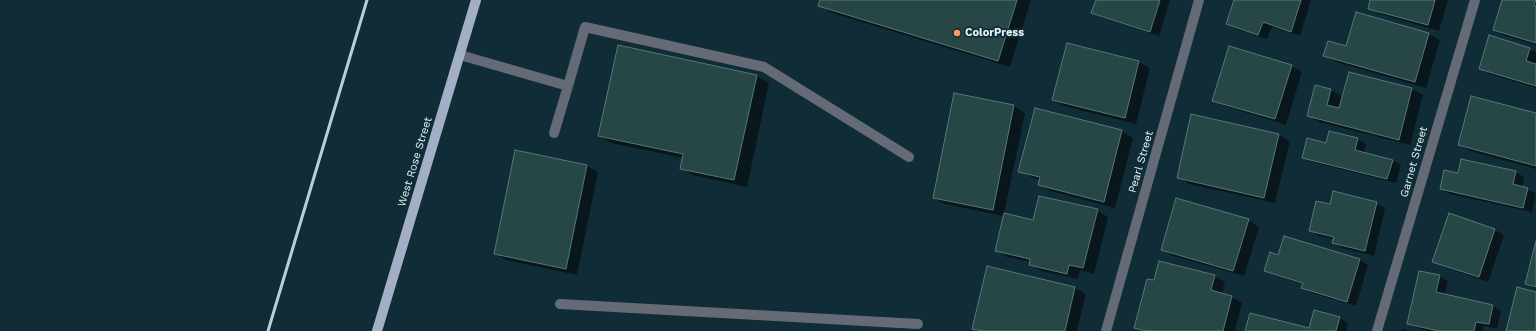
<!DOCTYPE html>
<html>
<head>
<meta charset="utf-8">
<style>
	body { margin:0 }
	canvas { display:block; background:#102c36 }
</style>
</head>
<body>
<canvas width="1536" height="331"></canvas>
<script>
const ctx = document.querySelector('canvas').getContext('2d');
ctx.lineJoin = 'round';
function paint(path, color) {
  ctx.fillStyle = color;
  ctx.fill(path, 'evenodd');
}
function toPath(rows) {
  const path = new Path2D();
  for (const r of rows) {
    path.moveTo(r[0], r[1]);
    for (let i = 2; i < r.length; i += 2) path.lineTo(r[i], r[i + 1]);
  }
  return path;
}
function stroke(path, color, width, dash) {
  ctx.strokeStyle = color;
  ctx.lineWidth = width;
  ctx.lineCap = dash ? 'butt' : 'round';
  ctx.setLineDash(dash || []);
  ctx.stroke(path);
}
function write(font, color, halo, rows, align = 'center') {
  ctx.font = font + ' "Work Sans",sans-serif';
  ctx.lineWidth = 3.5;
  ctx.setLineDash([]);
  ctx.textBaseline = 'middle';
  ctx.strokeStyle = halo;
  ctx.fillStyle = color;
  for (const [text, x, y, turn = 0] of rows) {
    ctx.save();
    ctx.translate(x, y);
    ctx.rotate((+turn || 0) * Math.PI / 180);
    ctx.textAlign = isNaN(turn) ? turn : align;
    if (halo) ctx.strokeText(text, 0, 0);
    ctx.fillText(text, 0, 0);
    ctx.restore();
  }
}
paint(toPath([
	[821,0,1031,0,1010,67,832,13,820,6],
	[1097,0,1170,0,1159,36,1101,17,1092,12],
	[1235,0,1311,0,1300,36,1272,27,1267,39,1236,29,1228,24],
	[1371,0,1448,0,1439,31,1380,14,1369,8],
	[1503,0,1536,0,1536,45,1503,35,1494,30],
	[1429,34,1440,40,1426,88,1336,62,1325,55,1346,47],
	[1490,36,1536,52,1536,88,1489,74,1480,69],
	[1067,44,1139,62,1150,68,1136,124,1064,106,1053,100],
	[619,47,757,76,769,83,747,187,693,175,681,168,683,158,611,143,599,136],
	[1291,66,1302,72,1286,125,1225,106,1214,100],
	[1412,89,1423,95,1410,145,1319,122,1308,115,1331,90,1343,97],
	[1014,106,1025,113,1004,214,1034,221,1097,210,1108,217,1094,274,1080,270,1078,279,1041,271,1030,264,1030,262,1007,257,996,250,1004,216,945,204,934,198],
	[1036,109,1122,131,1133,138,1115,208,1050,191,1039,184,1040,180,1031,177,1020,171],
	[1536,114,1536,169,1470,151,1459,145],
	[1279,135,1290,141,1275,203,1189,184,1178,177],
	[1358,139,1366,144,1364,153,1392,160,1401,165,1396,183,1312,162,1303,157,1326,144],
	[516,151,587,166,598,172,577,275,506,260,495,254],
	[1462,160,1516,172,1524,177,1522,187,1536,193,1532,212,1449,194,1441,189,1459,174],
	[1376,203,1385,208,1374,256,1342,248,1333,243,1334,239,1319,236,1311,231,1331,205],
	[1449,215,1495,230,1504,235,1488,282,1442,266,1434,261],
	[1248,220,1259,227,1244,276,1173,256,1162,249],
	[1284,238,1360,260,1368,265,1356,306,1311,293,1302,288,1303,284,1274,275,1265,270,1279,256],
	[1536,245,1536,289,1526,284],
	[987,267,1075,288,1086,294,1077,331,978,331,973,328],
	[1214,276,1225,282,1222,294,1231,297,1242,303,1235,331,1141,331,1135,328,1155,282],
	[1439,276,1448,281,1445,295,1493,306,1501,311,1497,329,1484,326,1483,331,1429,331,1417,328,1408,323],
	[1340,318,1348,323,1346,331,1246,331,1310,329],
	[1402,329,1412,331,1402,331]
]), '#0007');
const building = toPath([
	[820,0,1017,0,998,61,818,6,820,0],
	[1096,0,1160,0,1150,32,1091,13,1096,0],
	[1234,0,1301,0,1291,32,1263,22,1258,35,1226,24,1234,0],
	[1370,0,1435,0,1428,25,1368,9,1370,0],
	[1502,0,1536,0,1534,6,1536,6,1536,43,1493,30,1502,0],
	[1356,12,1429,33,1415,82,1323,56,1328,41,1346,46,1356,12],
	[1489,35,1530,48,1526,61,1536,64,1536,86,1479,69,1489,35],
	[1067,43,1139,61,1125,118,1052,100,1067,43],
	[618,45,757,75,734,180,680,169,683,154,598,136,618,45],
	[1229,46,1292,65,1275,119,1212,101,1229,46],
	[1349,72,1412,88,1399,140,1307,116,1315,85,1331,89,1327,105,1339,108,1349,72],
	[954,93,1014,105,993,210,933,198,954,93],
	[1471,96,1536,113,1536,166,1458,145,1471,96],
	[1035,108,1122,130,1104,202,1038,185,1040,177,1018,172,1035,108],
	[1191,114,1279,134,1264,198,1177,178,1191,114],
	[1329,131,1358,138,1355,150,1393,160,1387,179,1302,158,1307,138,1326,143,1329,131],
	[515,150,587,165,566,269,494,254,515,150],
	[1461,159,1516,171,1513,184,1528,188,1523,208,1440,189,1444,170,1458,173,1461,159],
	[1333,191,1377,202,1365,251,1332,243,1334,237,1309,231,1316,201,1330,204,1333,191],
	[1039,196,1098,209,1083,268,1069,265,1067,274,1029,265,1030,259,995,251,1004,213,1033,220,1039,196],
	[1176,198,1249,219,1233,271,1161,250,1176,198],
	[1449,213,1495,229,1479,277,1432,262,1449,213],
	[1284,236,1360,259,1347,302,1301,288,1303,283,1264,271,1270,252,1278,255,1284,236],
	[1536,241,1536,287,1525,284,1536,241],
	[1159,261,1215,275,1211,290,1232,296,1223,331,1145,331,1134,328,1147,279,1154,280,1159,261],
	[987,266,1075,287,1065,331,983,331,972,329,987,266],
	[1419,271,1440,275,1436,292,1493,305,1489,324,1476,322,1474,331,1439,331,1407,324,1419,271],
	[1517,287,1536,292,1536,331,1506,331,1517,287],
	[1314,310,1340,317,1336,331,1245,331,1250,313,1309,328,1314,310]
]);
paint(building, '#264746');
stroke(building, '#567876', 1);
stroke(toPath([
	[460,55,568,86,585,27,764,67,909,157],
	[554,133,568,86],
	[560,304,918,324]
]), '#656b76', 10);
stroke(toPath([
	[1106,331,1199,0],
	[1377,331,1475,0]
]), '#656b76', 10);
stroke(toPath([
	[377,331,476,0]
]), '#a3afc4', 10);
stroke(toPath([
	[268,331,367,0]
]), '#bbcdd5', 3);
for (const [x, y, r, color] of [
	[957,33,4,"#fe9b58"]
]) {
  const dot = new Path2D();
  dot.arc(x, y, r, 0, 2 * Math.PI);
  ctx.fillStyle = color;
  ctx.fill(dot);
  stroke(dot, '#102c36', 1.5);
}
write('bold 11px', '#e1f1f8', '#102c36', [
	["ColorPress",965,33]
], 'left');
write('11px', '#e1f1f8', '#102c36', [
	["West Rose Street",415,162,-73],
	["Pearl Street",1141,162,-74],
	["Garnet Street",1414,162,-74]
]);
</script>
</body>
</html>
